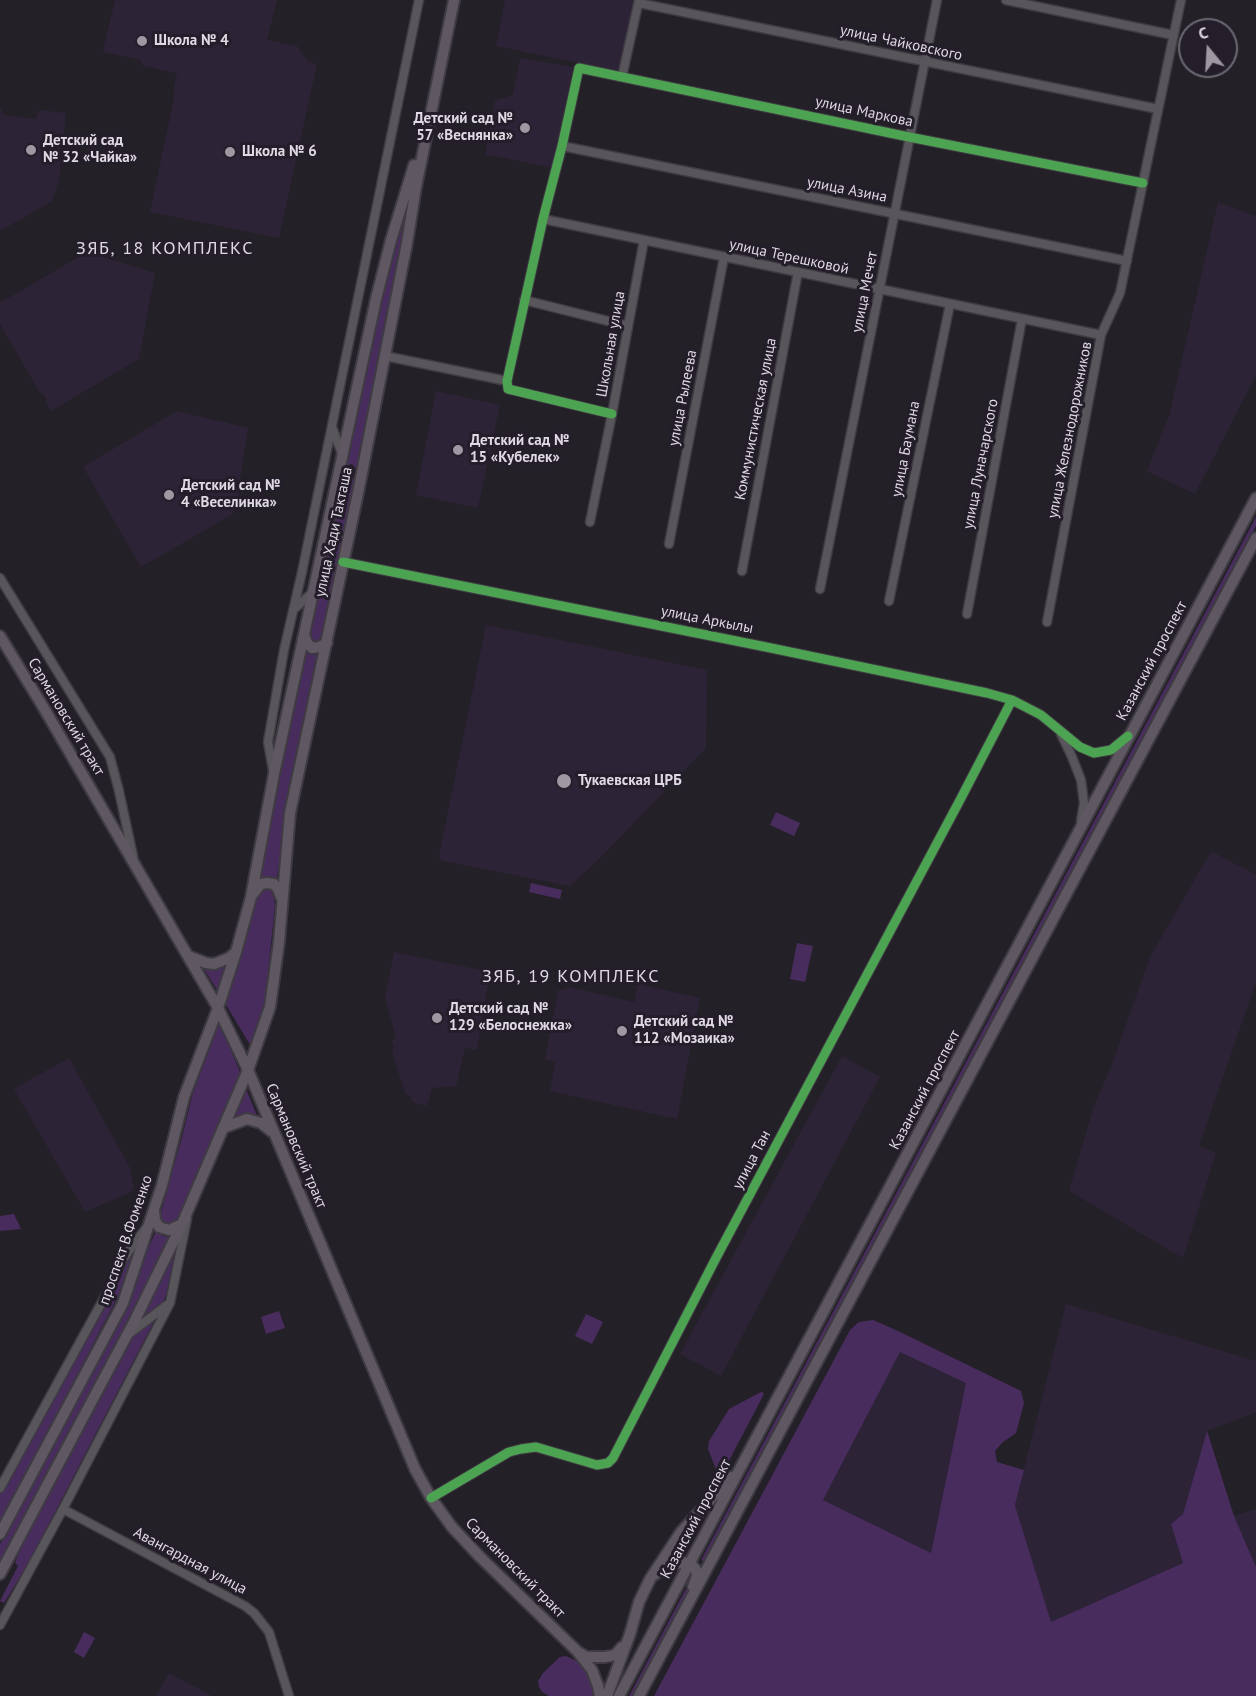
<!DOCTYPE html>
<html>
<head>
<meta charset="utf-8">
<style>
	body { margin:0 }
	#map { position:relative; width:1256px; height:1696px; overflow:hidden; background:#242027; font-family:"PT Sans",sans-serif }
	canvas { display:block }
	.north { position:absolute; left:1178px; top:18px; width:60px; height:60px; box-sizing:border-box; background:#241d2a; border:2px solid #6e6874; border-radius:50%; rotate:342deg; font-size:16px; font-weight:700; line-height:24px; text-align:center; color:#ded9e2 }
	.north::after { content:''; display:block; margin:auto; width:21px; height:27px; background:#9d98a1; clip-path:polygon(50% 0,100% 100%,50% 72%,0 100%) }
</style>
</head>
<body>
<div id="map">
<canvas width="1256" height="1696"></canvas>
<div class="north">С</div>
</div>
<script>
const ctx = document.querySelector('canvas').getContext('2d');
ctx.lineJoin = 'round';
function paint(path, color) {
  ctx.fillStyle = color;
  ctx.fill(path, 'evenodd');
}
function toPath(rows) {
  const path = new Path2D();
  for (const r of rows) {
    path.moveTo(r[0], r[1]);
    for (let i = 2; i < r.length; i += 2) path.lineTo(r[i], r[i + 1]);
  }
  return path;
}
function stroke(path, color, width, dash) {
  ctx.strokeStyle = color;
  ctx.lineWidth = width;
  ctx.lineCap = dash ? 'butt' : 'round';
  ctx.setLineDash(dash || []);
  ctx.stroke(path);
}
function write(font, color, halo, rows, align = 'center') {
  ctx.font = font + ' "PT Sans",sans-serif';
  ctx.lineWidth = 6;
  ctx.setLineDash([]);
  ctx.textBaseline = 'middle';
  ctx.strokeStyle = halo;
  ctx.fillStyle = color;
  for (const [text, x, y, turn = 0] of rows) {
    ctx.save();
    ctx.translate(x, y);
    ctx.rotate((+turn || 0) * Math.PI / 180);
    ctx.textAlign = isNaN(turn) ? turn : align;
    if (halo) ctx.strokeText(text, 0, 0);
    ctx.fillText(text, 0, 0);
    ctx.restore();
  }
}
paint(toPath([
	[115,0,277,0,267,40,297,46,308,62,317,64,279,238,150,212,175,93,173,92,177,73,143,66,141,60,104,52,103,50],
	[505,0,635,0,619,71,496,46],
	[520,58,573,67,553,168,495,156,485,155,495,101,513,95],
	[0,107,4,115,36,119,39,110,66,113,59,181,52,201,0,231],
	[1218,202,1256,216,1256,375,1195,494,1147,471,1169,416],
	[87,252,155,273,139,359,51,411,45,401,47,400,43,393,40,393,0,324,0,303],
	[436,391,500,405,478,508,416,495],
	[177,411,248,428,240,479,243,480,233,514,141,567,83,467],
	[486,625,707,670,706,748,601,857,570,886,443,861,440,859,439,856],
	[1210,853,1215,853,1256,875,1256,982,1199,1146,1216,1153,1183,1258,1069,1191,1093,1109,1111,1067,1150,957],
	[394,952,490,972,477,1050,465,1048,456,1086,432,1088,427,1106,412,1102,411,1097,405,1093,392,1052,394,1048,392,1040,396,1038,385,998],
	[638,984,700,998,677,1119,550,1091,555,1062,545,1059,558,991,569,987,634,1002],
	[842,1056,880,1077,721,1376,680,1354],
	[69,1058,130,1168,134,1188,131,1192,85,1212,14,1089],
	[1066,1304,1256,1361,1256,1412,1207,1431,1183,1514,1171,1524,1183,1563,1051,1623,1015,1504],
	[900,1351,967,1382,931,1553,823,1500],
	[1256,1509,1256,1567,1234,1516],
	[169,1673,212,1696,156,1696]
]), '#2d2336');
paint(toPath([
	[415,180,356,469,352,464,345,466,386,269],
	[348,474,353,477,354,480,320,641,313,642,311,641,309,635,342,477],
	[1256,517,1256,526,705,1562,701,1560],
	[305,652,311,655,317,654,285,814,280,859,276,882,264,878,260,879],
	[776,812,800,823,794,836,770,825],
	[531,883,562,890,560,899,529,892],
	[265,889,270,890,273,893,275,905,264,1012,252,1048,226,1005,256,898,260,892],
	[797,943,813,946,805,982,790,979],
	[228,963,219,993,202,966],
	[219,1023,241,1074,178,1224,167,1227,159,1219,161,1212,182,1137,192,1096],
	[245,1086,258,1118,230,1120],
	[14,1214,21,1229,0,1231,0,1216],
	[156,1231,163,1236,173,1237,137,1311,0,1565,0,1544,119,1324,136,1284,144,1257],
	[135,1247,119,1294,0,1524,0,1494,93,1321],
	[175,1251,167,1292,161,1308,28,1564,4,1603,0,1601,18,1566,15,1563,23,1541],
	[279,1311,285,1328,266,1334,261,1317],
	[586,1314,603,1322,592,1344,575,1336],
	[873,1320,896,1330,1021,1391,1024,1403,1016,1433,1003,1442,995,1451,997,1462,1024,1470,1015,1505,1051,1622,1183,1563,1171,1524,1183,1514,1207,1431,1234,1516,1256,1567,1256,1696,654,1696,850,1330,859,1322],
	[900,1352,966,1383,931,1553,823,1500],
	[761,1392,764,1393,763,1396,723,1472,720,1473,717,1472,708,1449,709,1441,729,1409],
	[690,1581,690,1590,634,1696,629,1696],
	[84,1632,95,1638,84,1658,74,1652],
	[566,1656,579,1662,588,1673,592,1683,593,1696,549,1696,542,1692,539,1687,538,1681,543,1673,560,1657]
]), '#482c5e');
const minor = toPath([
	[1006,0,1173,35],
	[639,3,1158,109],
	[622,77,639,0],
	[562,146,1127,261],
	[543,219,1101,335],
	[524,300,628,326],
	[385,356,507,381],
	[612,414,508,389,507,381,543,219,562,146,579,68,909,137,1143,183],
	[332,427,342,454],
	[590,522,612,414,644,240],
	[669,544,724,257],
	[343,562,766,647,987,693,1012,700,1041,715,1080,747,1094,753,1111,750,1128,736],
	[742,571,798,272],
	[0,578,110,757,119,791,133,856],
	[820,589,937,0],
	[889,601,950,304],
	[293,610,313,592],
	[967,614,1022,319],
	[1047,622,1101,335,1120,293,1181,0],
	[1061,734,1072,757,1081,780,1084,803,1081,821],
	[273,770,268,742,284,650,302,572,419,0],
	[129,1334,167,1305],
	[0,1488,108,1291,123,1259,146,1228],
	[431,1498,509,1452,521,1449,536,1447,597,1465,608,1463,613,1458,716,1258,960,800,1012,700],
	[63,1509,245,1606,254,1613,269,1632,289,1696],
	[0,1625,63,1509,170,1303,187,1219]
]);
const major = toPath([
	[304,634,307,643,312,648,319,647,327,643],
	[0,636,45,710,218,1008,248,1070,415,1469,431,1498,452,1527,480,1557,577,1651,592,1670,598,1686,600,1696],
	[253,894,261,884,267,883,274,884,278,889,281,897],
	[188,956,206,963,214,964,229,958,236,952],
	[223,1128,247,1119,261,1123,271,1131],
	[154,1210,155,1220,159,1227,169,1230,182,1224],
	[0,1534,123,1303,162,1185,184,1097,218,1008,236,952,251,897,274,774,376,299,391,240,414,165],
	[0,1574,135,1320,182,1224,248,1070,270,1007,279,942,290,813,358,493,407,243,416,187,454,0],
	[654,1575,664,1568,683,1562,692,1565,696,1570,697,1576,693,1587],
	[580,1653,586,1657,605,1657,615,1655,622,1647],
	[607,1696,630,1634,639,1602,650,1579,681,1532,731,1477],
	[619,1696,1256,498],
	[639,1696,1256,538]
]);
stroke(minor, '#3f3b42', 11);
stroke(major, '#3f3b42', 14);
stroke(minor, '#59565b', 8);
stroke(major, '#5f5863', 10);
stroke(toPath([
	[612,414,508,389,507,381,543,219,562,146,579,68,909,137,1143,183],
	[343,562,766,647,987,693,1012,700,1041,715,1080,747,1094,753,1111,750,1128,736],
	[431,1498,509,1452,521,1449,536,1447,597,1465,608,1463,613,1458,716,1258,960,800,1012,700]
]), '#4ca352', 9);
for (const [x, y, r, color] of [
	[142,41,6,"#9d98a1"],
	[525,128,6,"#9d98a1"],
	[31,150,6,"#9d98a1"],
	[230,152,6,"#9d98a1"],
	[458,450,6,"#9d98a1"],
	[169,495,6,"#9d98a1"],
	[564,781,8,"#9d98a1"],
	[437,1018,6,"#9d98a1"],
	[622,1031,6,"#9d98a1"]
]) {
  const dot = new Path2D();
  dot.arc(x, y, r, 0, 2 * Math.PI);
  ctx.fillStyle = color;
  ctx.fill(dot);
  stroke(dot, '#241d2a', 2);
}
write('bold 15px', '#ded9e2', '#241d2a', [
	["Школа № 4",154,41],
	["Детский сад №",513,119,"right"],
	["57 «Веснянка»",513,136,"right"],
	["Детский сад",43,141],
	["№ 32 «Чайка»",43,158],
	["Школа № 6",242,152],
	["Детский сад №",470,441],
	["15 «Кубелек»",470,458],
	["Детский сад №",181,486],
	["4 «Веселинка»",181,503],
	["Тукаевская ЦРБ",578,781],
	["Детский сад №",449,1009],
	["129 «Белоснежка»",449,1026],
	["Детский сад №",634,1022],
	["112 «Мозаика»",634,1039]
], 'left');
write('15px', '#ded9e2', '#241d2a', [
	["улица Чайковского",901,43,12],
	["улица Маркова",864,112,12],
	["улица Азина",847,190,11],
	["улица Терешковой",789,257,12],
	["улица Мечет",865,292,-79],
	["Школьная улица",611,344,-80],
	["улица Рылеева",683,398,-79],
	["Коммунистическая улица",756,419,-79],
	["улица Железнодорожников",1070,430,-79],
	["улица Баумана",906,449,-79],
	["улица Луначарского",981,464,-79],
	["улица Хади Такташа",334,532,-78],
	["улица Аркылы",707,620,11],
	["Казанский проспект",1152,661,-62],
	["Сармановский тракт",66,717,59],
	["Казанский проспект",925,1090,-62],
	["Сармановский тракт",296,1146,67],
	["улица Тан",752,1160,-62],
	["проспект В.Фоменко",126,1240,-71],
	["Казанский проспект",696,1519,-62],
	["Авангардная улица",190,1561,28],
	["Сармановский тракт",515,1568,45]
]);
ctx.letterSpacing = '1.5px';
write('18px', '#ded9e2', '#241d2a', [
	["ЗЯБ, 18 КОМПЛЕКС",165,249],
	["ЗЯБ, 19 КОМПЛЕКС",571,977]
]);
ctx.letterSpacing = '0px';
</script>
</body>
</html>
